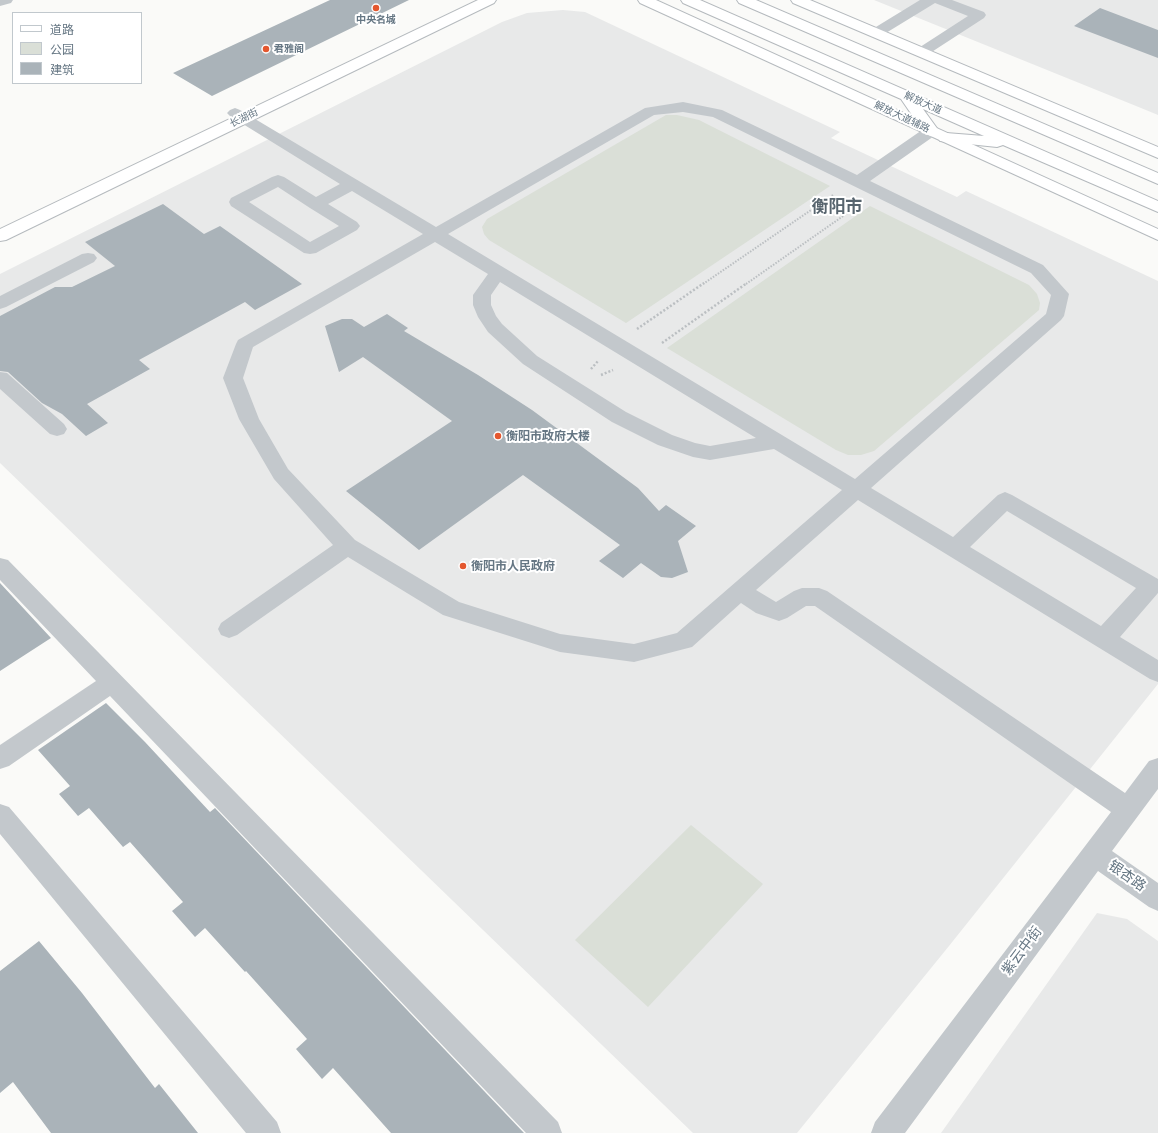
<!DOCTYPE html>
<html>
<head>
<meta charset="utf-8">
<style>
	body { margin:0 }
	#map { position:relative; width:1158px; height:1133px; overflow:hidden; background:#fafaf8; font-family:Raleway,"Noto Sans SC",sans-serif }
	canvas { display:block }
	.legend { position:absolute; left:12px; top:12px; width:130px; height:72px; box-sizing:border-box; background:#fff; border:1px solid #c1c8cd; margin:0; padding:5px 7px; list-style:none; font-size:12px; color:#657683 }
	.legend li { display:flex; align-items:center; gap:8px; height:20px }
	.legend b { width:20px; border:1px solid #c1c8cd }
</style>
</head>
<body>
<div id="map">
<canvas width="1158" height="1133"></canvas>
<ul class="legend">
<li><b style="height:5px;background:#fff"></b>道路</li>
<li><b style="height:11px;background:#dadfd7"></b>公园</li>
<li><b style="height:11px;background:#aab3b9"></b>建筑</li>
</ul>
</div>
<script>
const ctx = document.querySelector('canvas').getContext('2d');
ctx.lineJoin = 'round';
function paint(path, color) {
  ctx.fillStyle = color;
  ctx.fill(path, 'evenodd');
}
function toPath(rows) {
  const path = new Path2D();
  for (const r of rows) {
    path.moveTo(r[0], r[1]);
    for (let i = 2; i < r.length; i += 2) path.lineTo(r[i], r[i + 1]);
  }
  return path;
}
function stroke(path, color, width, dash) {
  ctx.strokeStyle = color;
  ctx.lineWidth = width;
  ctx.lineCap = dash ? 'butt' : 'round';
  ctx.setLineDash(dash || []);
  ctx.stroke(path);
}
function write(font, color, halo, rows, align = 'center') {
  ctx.font = font + ' Raleway,"Noto Sans SC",sans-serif';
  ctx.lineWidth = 4;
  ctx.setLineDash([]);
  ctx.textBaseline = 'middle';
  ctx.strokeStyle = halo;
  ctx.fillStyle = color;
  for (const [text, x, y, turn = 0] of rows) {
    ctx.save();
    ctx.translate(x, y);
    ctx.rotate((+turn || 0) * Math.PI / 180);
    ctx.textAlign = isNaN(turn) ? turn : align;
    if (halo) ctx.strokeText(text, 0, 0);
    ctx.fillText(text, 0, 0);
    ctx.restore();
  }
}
paint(toPath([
	[874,0,1158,0,1158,115,1141,108],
	[563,10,585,12,840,132,831,138,957,197,966,191,1158,281,1158,684,949,946,797,1133,693,1133,0,463,0,274,502,22,527,13],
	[1097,913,1127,919,1158,941,1158,1133,941,1133]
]), '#e8e9e9');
paint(toPath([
	[666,115,677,115,699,120,830,186,626,323,489,240,484,234,482,227,487,219],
	[870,206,1029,285,1037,294,1040,303,1039,310,874,451,861,455,848,455,836,450,667,348],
	[691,825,763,884,648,1007,575,940]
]), '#dadfd7');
paint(toPath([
	[330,0,409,0,212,96,173,73],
	[1100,8,1158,30,1158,58,1074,26],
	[163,204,204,234,220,226,302,284,255,310,245,302,139,360,150,369,87,404,108,423,86,436,62,414,42,403,8,372,0,371,0,316,55,287,72,287,115,266,85,242],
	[387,314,408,328,404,331,478,375,532,410,638,488,659,511,666,505,696,526,678,541,688,572,672,578,661,577,641,563,623,578,599,561,620,545,523,475,419,550,346,491,452,421,363,357,339,372,325,326,342,319,352,319,364,327],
	[0,583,51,638,0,671],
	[106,703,145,742,210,812,215,808,524,1133,391,1133,333,1068,322,1079,296,1049,307,1039,246,971,245,972,205,928,195,937,172,911,183,902,130,842,123,847,89,808,78,816,59,794,70,786,38,750],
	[39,941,82,993,155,1088,159,1084,198,1133,51,1133,13,1082,0,1093,0,971]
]), '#aab3b9');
const major = toPath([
	[478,0,496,0,494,3,6,240,0,241,0,229,478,0],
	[638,0,656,0,1158,229,1158,240,640,3,638,0],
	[791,0,810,0,1158,147,1158,158,793,3,791,0]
]);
const highway = toPath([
	[681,0,700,0,1158,201,1158,212,1003,145,997,147,940,141,938,138,940,135,946,133,984,136,923,109,939,131,937,134,931,136,925,134,901,99,683,3,681,0],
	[737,0,756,0,1158,173,1158,184,739,3,737,0]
]);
stroke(major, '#b5babe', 2);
stroke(highway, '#b4b9bd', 2);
stroke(toPath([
	[703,284,833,195],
	[746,284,856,207]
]), '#bbbfc2', 2, [1.5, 1.5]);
stroke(toPath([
	[637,329,704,283],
	[662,343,747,283],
	[591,369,598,361],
	[601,375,613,370]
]), '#bbbfc2', 2.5, [2, 2]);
paint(toPath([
	[0,0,13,0,11,3,0,6,0,0],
	[920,0,952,0,984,12,986,15,984,18,927,55,922,56,917,55,915,52,917,49,968,16,935,3,881,36,876,37,871,36,869,33,871,30,920,0],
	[683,102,722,110,857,175,925,128,931,126,937,128,939,131,937,134,870,181,1043,265,1069,294,1064,316,1061,320,871,488,953,537,998,495,1005,492,1012,495,1158,579,1158,593,1120,637,1158,660,1158,682,1150,679,858,500,756,590,776,602,794,591,802,588,819,588,827,591,1125,793,1149,761,1158,758,1158,789,1112,851,1158,883,1158,911,1149,907,1098,871,905,1133,871,1133,875,1122,1111,812,815,606,806,606,787,618,779,621,756,613,741,603,692,647,634,662,560,652,443,615,348,557,237,635,229,638,221,635,218,629,221,623,333,545,274,479,239,419,223,378,236,344,238,340,423,234,352,191,328,204,357,222,360,226,357,230,316,253,310,254,304,253,231,206,229,202,231,198,272,177,278,175,284,177,316,197,340,184,230,116,227,113,230,110,235,108,240,110,436,227,645,108,683,102],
	[683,112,713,117,1031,273,1051,295,1046,314,855,479,448,234,654,115,683,112],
	[278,187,310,208,339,226,310,242,249,202,278,187],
	[435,242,488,274,473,295,473,305,478,317,488,332,523,364,612,422,658,445,693,457,710,460,774,449,842,490,677,633,634,644,560,634,459,602,355,540,288,469,259,419,243,378,253,347,435,242],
	[500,282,756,438,710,446,695,443,672,435,626,412,537,356,502,324,496,316,491,305,491,295,500,282],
	[1007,511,1136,588,1101,626,970,547,1007,511],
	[88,253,94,254,97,258,94,262,6,307,0,309,0,296,82,254,88,253],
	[0,372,7,373,64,424,67,429,64,434,57,436,50,434,0,389,0,372],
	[0,558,8,560,558,1122,562,1133,526,1133,110,696,9,766,0,769,0,745,96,681,0,580,0,558],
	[0,804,9,807,277,1122,281,1133,246,1133,0,834,0,804]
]), '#c3c8cc');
paint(major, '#fff');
paint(highway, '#fff');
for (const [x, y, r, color] of [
	[376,8,4,"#e4572e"],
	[266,49,4,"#e4572e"],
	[498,436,4,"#e4572e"],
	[463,566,4,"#e4572e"]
]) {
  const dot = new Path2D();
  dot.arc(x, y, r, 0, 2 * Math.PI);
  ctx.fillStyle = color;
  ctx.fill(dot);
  stroke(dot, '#fff', 1.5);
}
write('bold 10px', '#657683', '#fff', [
	["中央名城",376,20],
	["君雅阁",274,49,"left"]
]);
write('10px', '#657683', '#fff', [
	["解放大道",923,103,24],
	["解放大道辅路",902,117,25],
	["长湖街",244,118,-26]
]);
write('bold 12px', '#657683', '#fff', [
	["衡阳市政府大楼",506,436],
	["衡阳市人民政府",471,566]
], 'left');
write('14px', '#657683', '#fff', [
	["银杏路",1127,876,35],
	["紫云中街",1022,951,-53]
]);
write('bold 17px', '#57646e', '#fff', [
	["衡阳市",837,207]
]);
</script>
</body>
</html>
